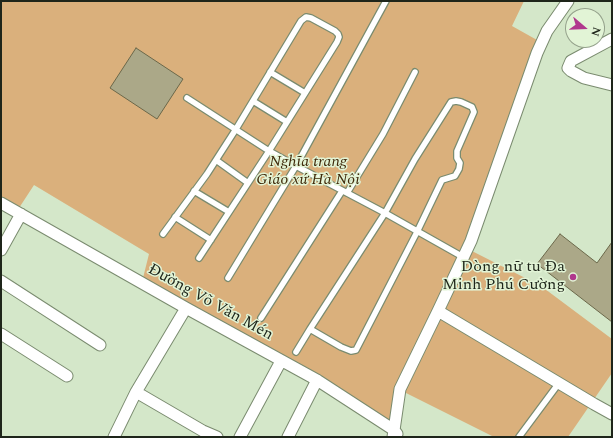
<!DOCTYPE html>
<html>
<head>
<meta charset="utf-8">
<style>
	body { margin:0 }
	#map { position:relative; width:613px; height:438px; overflow:hidden; background:#d4e7c9; font-family:Spectral,serif }
	canvas { display:block }
	.frame { position:absolute; inset:0; border:2px solid #1e251a; pointer-events:none }
	.north { position:absolute; left:565px; top:8px; width:40px; height:40px; box-sizing:border-box; background:#e2f4d6; border:1px solid #94a18b; border-radius:50%; rotate:109deg; font-size:11px; font-weight:700; line-height:16px; text-align:center; color:#1e251a }
	.north::after { content:''; display:block; margin:auto; width:14px; height:18px; background:#b0388d; clip-path:polygon(50% 0,100% 100%,50% 72%,0 100%) }
</style>
</head>
<body>
<div id="map">
<canvas width="613" height="438"></canvas>
<div class="frame"></div>
<div class="north">N</div>
</div>
<script>
const ctx = document.querySelector('canvas').getContext('2d');
ctx.lineJoin = 'round';
function paint(path, color) {
  ctx.fillStyle = color;
  ctx.fill(path, 'evenodd');
}
function toPath(rows) {
  const path = new Path2D();
  for (const r of rows) {
    path.moveTo(r[0], r[1]);
    for (let i = 2; i < r.length; i += 2) path.lineTo(r[i], r[i + 1]);
  }
  return path;
}
function stroke(path, color, width, dash) {
  ctx.strokeStyle = color;
  ctx.lineWidth = width;
  ctx.lineCap = dash ? 'butt' : 'round';
  ctx.setLineDash(dash || []);
  ctx.stroke(path);
}
function write(font, color, halo, rows, align = 'center') {
  ctx.font = font + ' Spectral,serif';
  ctx.lineWidth = 3;
  ctx.setLineDash([]);
  ctx.textBaseline = 'middle';
  ctx.strokeStyle = halo;
  ctx.fillStyle = color;
  for (const [text, x, y, turn = 0] of rows) {
    ctx.save();
    ctx.translate(x, y);
    ctx.rotate((+turn || 0) * Math.PI / 180);
    ctx.textAlign = isNaN(turn) ? turn : align;
    if (halo) ctx.strokeText(text, 0, 0);
    ctx.fillText(text, 0, 0);
    ctx.restore();
  }
}
paint(toPath([
	[1,1,524,1,512,26,537,40,464,247,541,286,612,339,612,373,568,437,494,437,396,388,391,422,143,278,149,254,34,185,19,208,1,198]
]), '#dab07c');
const building = toPath([
	[136,48,183,79,157,119,110,88,136,48],
	[560,234,597,263,612,242,612,322,537,264,560,234]
]);
paint(building, '#aba888');
stroke(building, '#6b684a', 1);
const service = toPath([
	[270,72,305,93],
	[187,98,269,151,296,166,385,213,463,257],
	[253,101,287,122],
	[216,160,248,183],
	[194,191,229,212],
	[347,193,383,134,415,72],
	[175,217,211,240],
	[163,234,207,174,236,129,301,21,306,17,311,18,335,31,338,34,339,37,337,42,269,151,199,258],
	[228,278,296,166,386,1],
	[261,318,342,191],
	[296,352,310,329,385,213,415,159,451,102,456,101,461,102,472,107,474,112,457,151,457,158,460,163,459,169,455,176,442,180,417,232,356,350,351,351,341,347,310,329],
	[519,437,559,383]
]);
const minor = toPath([
	[612,39,571,61,568,68,571,71,584,78,612,85],
	[1,203,186,308,317,380,394,430,397,434],
	[1,250,21,214],
	[1,281,100,345],
	[438,311,594,404,612,414],
	[1,334,67,376],
	[136,392,203,431,217,437],
	[114,437,136,392,186,308],
	[240,437,281,361],
	[288,437,317,380],
	[393,437,400,389,438,311,471,241,537,53,547,31,568,1]
]);
stroke(service, '#7a8b6f', 8);
stroke(minor, '#7a8b6f', 13);
stroke(service, '#fff', 5.5);
stroke(minor, '#fff', 11);
for (const [x, y, r, color] of [
	[573,277,4,"#b0388d"]
]) {
  const dot = new Path2D();
  dot.arc(x, y, r, 0, 2 * Math.PI);
  ctx.fillStyle = color;
  ctx.fill(dot);
  stroke(dot, '#e2f4d6', 1.5);
}
write('italic 16px', '#402a0b', '#e2f4d6', [
	["Nghĩa trang",308,163],
	["Giáo xứ Hà Nội",308,181]
]);
write('16px', '#1e251a', '#e2f4d6', [
	["Dòng nữ tu Đa",565,268],
	["Minh Phú Cường",565,286]
], 'right');
write('16px', '#1e251a', '#e2f4d6', [
	["Đường Võ Văn Mén",210,303,29]
]);
</script>
</body>
</html>
